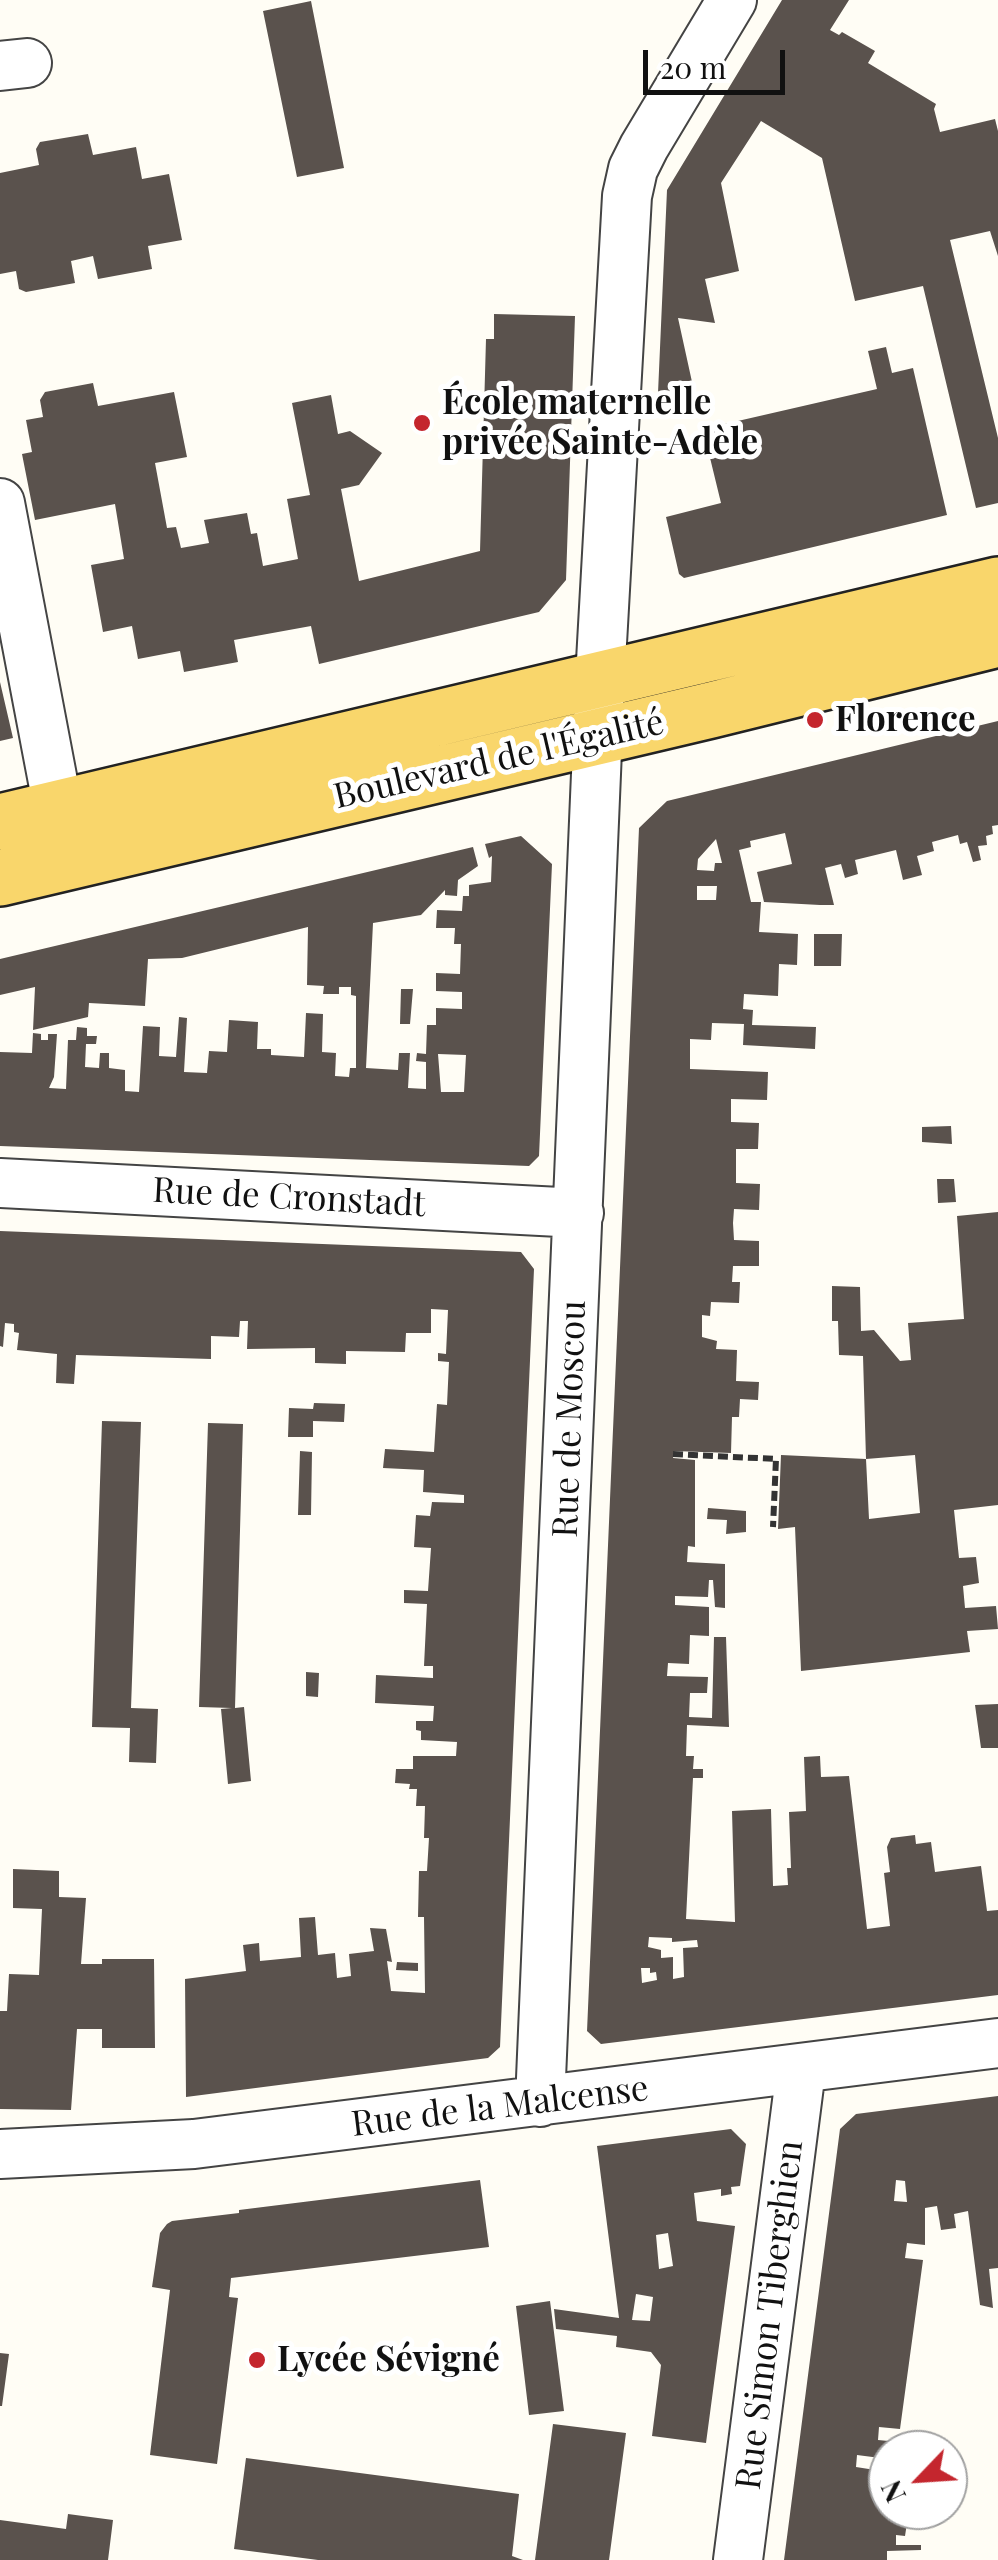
<!DOCTYPE html>
<html>
<head>
<meta charset="utf-8">
<style>
	body { margin:0 }
	#map { position:relative; width:998px; height:2560px; overflow:hidden; background:#fffdf5; font-family:"Playfair Display",serif }
	canvas { display:block }
	.north { position:absolute; left:868px; top:2430px; width:100px; height:100px; box-sizing:border-box; background:#fff; border:2px solid #a0a0a0; border-radius:50%; rotate:245deg; font-size:28px; font-weight:700; line-height:40px; text-align:center; color:#111 }
	.north::after { content:''; display:block; margin:auto; width:35px; height:45px; background:#c4262e; clip-path:polygon(50% 0,100% 100%,50% 72%,0 100%) }
	.scale { position:absolute; left:643px; top:50px; width:142px; height:45px; box-sizing:border-box; border:5px solid #111; border-top:0; padding-left:12px; font-size:30px; line-height:35px; white-space:nowrap; color:#111; -webkit-text-stroke:8px #fff; paint-order:stroke }
</style>
</head>
<body>
<div id="map">
<canvas width="998" height="2560"></canvas>
<div class="north">N</div>
<div class="scale">20 m</div>
</div>
<script>
const ctx = document.querySelector('canvas').getContext('2d');
ctx.lineJoin = 'round';
function paint(path, color) {
  ctx.fillStyle = color;
  ctx.fill(path, 'evenodd');
}
function toPath(rows) {
  const path = new Path2D();
  for (const r of rows) {
    path.moveTo(r[0], r[1]);
    for (let i = 2; i < r.length; i += 2) path.lineTo(r[i], r[i + 1]);
  }
  return path;
}
function stroke(path, color, width, dash) {
  ctx.strokeStyle = color;
  ctx.lineWidth = width;
  ctx.lineCap = dash ? 'butt' : 'round';
  ctx.setLineDash(dash || []);
  ctx.stroke(path);
}
function write(font, color, halo, rows, align = 'center') {
  ctx.font = font + ' "Playfair Display",serif';
  ctx.lineWidth = 10;
  ctx.setLineDash([]);
  ctx.textBaseline = 'middle';
  ctx.strokeStyle = halo;
  ctx.fillStyle = color;
  for (const [text, x, y, turn = 0] of rows) {
    ctx.save();
    ctx.translate(x, y);
    ctx.rotate((+turn || 0) * Math.PI / 180);
    ctx.textAlign = isNaN(turn) ? turn : align;
    if (halo) ctx.strokeText(text, 0, 0);
    ctx.fillText(text, 0, 0);
    ctx.restore();
  }
}
paint(toPath([
	[782,0,849,0,830,30,839,35,842,32,875,51,868,63,936,104,934,109,940,132,995,119,998,131,998,256,990,231,950,240,998,438,998,503,976,508,923,286,855,301,822,158,761,121,721,183,739,271,705,279,715,323,678,318,694,391,658,393,667,190],
	[311,1,344,168,297,177,263,11],
	[88,134,93,155,136,147,142,179,169,174,182,240,148,246,152,269,98,279,93,256,71,261,75,283,26,292,19,289,16,271,0,274,0,173,39,165,36,149,40,142],
	[494,314,575,316,566,580,539,612,319,664,311,626,234,640,238,662,184,672,180,651,138,659,132,626,103,632,91,565,124,559,115,504,35,520,22,454,32,452,26,420,43,417,40,400,45,392,93,383,98,406,174,392,187,457,155,463,167,528,176,527,181,548,209,543,204,520,247,513,251,534,257,533,263,566,298,559,287,499,310,495,292,403,331,395,338,434,350,431,382,453,359,485,341,489,359,581,480,551,486,339,494,339],
	[886,347,892,373,913,368,947,515,684,578,679,574,666,517,721,503,703,429,877,389,868,351],
	[0,682,13,738,0,741],
	[998,721,998,825,992,826,993,834,986,836,987,845,978,846,981,860,973,862,967,842,960,844,958,835,932,842,934,851,917,856,922,875,903,880,896,850,855,860,858,874,845,878,841,864,825,868,834,905,820,905,764,902,757,872,792,864,785,833,750,841,751,847,739,850,751,902,761,902,759,932,798,934,797,965,779,964,778,996,744,994,743,1009,753,1010,752,1025,816,1027,815,1049,743,1045,744,1024,712,1023,711,1040,690,1039,690,1069,768,1072,767,1100,731,1099,731,1122,759,1123,758,1149,736,1149,736,1183,760,1184,759,1210,734,1209,733,1223,734,1240,759,1241,759,1266,733,1266,732,1282,740,1282,739,1303,711,1302,710,1316,702,1315,702,1337,717,1341,716,1349,737,1350,736,1381,759,1382,758,1400,740,1399,739,1417,732,1417,731,1453,674,1451,673,1458,695,1460,695,1547,688,1546,687,1562,725,1564,725,1608,715,1607,713,1580,709,1580,708,1597,675,1596,675,1605,709,1607,709,1636,690,1635,689,1664,668,1663,667,1676,708,1677,707,1693,690,1693,689,1717,712,1718,714,1637,726,1637,729,1727,687,1725,686,1756,694,1756,693,1769,703,1769,703,1778,693,1778,686,1919,735,1922,732,1811,771,1809,773,1886,788,1885,787,1868,791,1868,789,1812,806,1811,804,1757,820,1756,821,1777,849,1776,867,1929,890,1926,884,1873,890,1872,887,1847,891,1838,915,1835,916,1844,931,1842,935,1872,981,1866,987,1911,998,1910,998,1995,601,2044,587,2031,639,828,667,801],
	[716,839,722,863,715,863,714,871,697,870,698,859],
	[697,886,717,886,716,900,697,900],
	[649,1937,672,1938,672,1942,697,1940,698,1947,683,1948,684,1977,673,1979,673,1957,661,1958,661,1950,648,1947],
	[641,1968,650,1968,650,1973,656,1972,657,1980,642,1983],
	[521,836,552,864,539,1156,529,1166,0,1146,0,1052,32,1053,33,1033,41,1034,41,1040,48,1040,48,1034,57,1034,54,1077,49,1088,66,1089,68,1040,76,1040,77,1027,87,1028,87,1036,97,1036,96,1044,86,1044,85,1067,99,1068,100,1053,109,1053,109,1068,125,1070,125,1091,139,1092,143,1026,160,1027,159,1056,176,1057,179,1017,187,1018,184,1072,207,1073,209,1051,227,1052,229,1020,258,1022,257,1049,271,1049,271,1055,304,1057,306,1013,323,1014,322,1052,336,1053,335,1076,349,1077,350,1068,356,1068,356,996,351,995,351,987,339,987,339,994,323,994,324,986,307,985,308,927,182,958,148,959,145,1006,89,1003,88,1017,33,1030,35,987,0,995,0,959,473,847,478,866,458,880,457,896,445,895,445,890,421,915,373,923,366,1068,398,1070,399,1053,410,1053,408,1088,426,1089,426,1062,416,1061,417,1053,426,1054,427,1025,436,1025,436,1008,462,1009,462,992,436,991,436,973,460,974,461,944,454,944,455,928,436,928,437,910,462,911,463,896,469,896,469,885,491,882,492,856,489,858,485,844],
	[438,1054,466,1055,464,1092,441,1092],
	[814,934,842,934,841,966,814,966],
	[401,989,413,989,410,1024,400,1024],
	[951,1126,952,1144,922,1142,922,1127],
	[937,1179,954,1179,956,1202,938,1203],
	[998,1212,998,1505,954,1510,959,1558,976,1557,979,1583,963,1586,965,1608,996,1606,998,1629,967,1631,970,1652,801,1671,795,1527,778,1529,781,1455,866,1459,869,1519,920,1513,915,1455,866,1459,863,1356,839,1355,838,1321,832,1321,832,1286,860,1287,861,1331,874,1330,900,1361,911,1360,908,1323,964,1319,957,1216],
	[0,1231,521,1252,534,1269,500,2047,488,2058,186,2097,185,1979,246,1971,243,1945,259,1943,260,1961,301,1957,299,1918,315,1917,318,1955,335,1953,337,1978,351,1976,349,1954,374,1951,370,1928,386,1929,392,1962,387,1961,391,1991,425,1993,424,1917,418,1917,419,1871,427,1871,429,1838,424,1838,425,1806,416,1806,417,1789,409,1789,410,1784,395,1783,396,1769,413,1769,413,1756,456,1756,457,1742,421,1740,421,1731,416,1730,416,1721,433,1721,434,1706,375,1703,376,1675,433,1678,433,1666,424,1666,427,1604,404,1603,404,1590,428,1591,431,1548,414,1547,416,1515,430,1516,432,1502,464,1503,464,1495,423,1492,424,1470,383,1468,385,1449,434,1452,437,1404,447,1405,449,1362,438,1361,438,1353,446,1354,448,1310,431,1309,431,1333,406,1333,405,1352,346,1351,346,1364,315,1363,315,1348,247,1349,248,1321,240,1321,239,1337,211,1336,211,1359,76,1355,74,1384,56,1383,57,1354,17,1350,19,1333,14,1332,14,1324,5,1323,3,1347,0,1346],
	[314,1403,345,1404,344,1422,313,1421,313,1437,288,1437,289,1408,313,1409],
	[102,1421,141,1422,131,1708,158,1709,156,1763,129,1762,130,1728,92,1727],
	[208,1423,243,1424,235,1708,244,1707,251,1781,228,1784,221,1709,232,1708,199,1707],
	[300,1451,312,1452,311,1515,298,1515],
	[708,1508,746,1511,746,1532,726,1534,727,1520,707,1519],
	[306,1672,319,1673,318,1697,306,1696],
	[998,1704,998,1748,981,1748,975,1705],
	[13,1869,59,1871,59,1897,86,1898,81,1964,102,1964,102,1959,154,1959,155,2048,102,2048,102,2029,77,2029,71,2110,0,2109,0,2011,7,2011,9,1974,39,1975,42,1909,13,1908],
	[397,1962,418,1963,418,1971,396,1970],
	[998,2096,998,2268,989,2269,993,2308,980,2305,968,2211,954,2214,956,2228,941,2230,937,2206,925,2208,925,2245,907,2243,905,2258,923,2260,900,2429,879,2427,878,2440,899,2442,898,2450,888,2450,888,2459,857,2455,856,2467,888,2472,888,2510,909,2510,905,2536,896,2535,896,2545,921,2545,921,2550,887,2551,887,2560,784,2560,840,2129,856,2114],
	[896,2180,905,2181,907,2202,894,2201],
	[731,2129,746,2144,740,2186,731,2187,732,2194,721,2196,721,2189,694,2193,697,2221,735,2226,706,2443,652,2436,661,2365,651,2352,616,2347,617,2336,556,2329,554,2309,619,2318,597,2146],
	[668,2233,673,2266,659,2269,656,2235],
	[636,2294,653,2297,650,2321,632,2320],
	[480,2180,489,2247,231,2278,229,2297,238,2298,217,2464,150,2455,170,2290,152,2287,160,2233,167,2224,172,2221,239,2213,239,2210],
	[550,2301,564,2411,529,2415,516,2306],
	[0,2353,9,2354,2,2406,0,2406],
	[553,2424,626,2433,609,2560,535,2560],
	[246,2458,519,2494,512,2556,523,2560,318,2560,234,2549],
	[68,2514,113,2520,108,2560,0,2560,0,2520,66,2529]
]), '#5a524d');
const minor = toPath([
	[0,66,27,63],
	[0,503,58,808],
	[0,1183,579,1213],
	[540,2102,600,679,627,196,633,169,644,147,732,0],
	[0,2154,194,2144,998,2043],
	[738,2560,801,2070]
]);
const major = toPath([
	[0,822,998,585],
	[0,878,711,710,998,639]
]);
stroke(minor, '#444', 52);
stroke(major, '#222', 60);
stroke(toPath([
	[673,1454,776,1459,773,1527]
]), '#333', 6, [10, 5]);
stroke(minor, '#fff', 48);
stroke(major, '#f9d66b', 55);
for (const [x, y, r, color] of [
	[422,423,10,"#c4262e"],
	[815,720,10,"#c4262e"],
	[257,2360,10,"#c4262e"]
]) {
  const dot = new Path2D();
  dot.arc(x, y, r, 0, 2 * Math.PI);
  ctx.fillStyle = color;
  ctx.fill(dot);
  stroke(dot, '#fff', 4);
}
write('bold 35px', '#111', '#fff', [
	["École maternelle",442,403],
	["privée Sainte-Adèle",442,443],
	["Florence",835,720],
	["Lycée Sévigné",277,2360]
], 'left');
write('35px', '#111', '#fff', [
	["Boulevard de l'Égalité",499,760,-13],
	["Rue de Cronstadt",289,1198,3],
	["Rue de Moscou",570,1419,-88],
	["Rue de la Malcense",500,2107,-7],
	["Rue Simon Tiberghien",770,2315,-83]
]);
</script>
</body>
</html>
